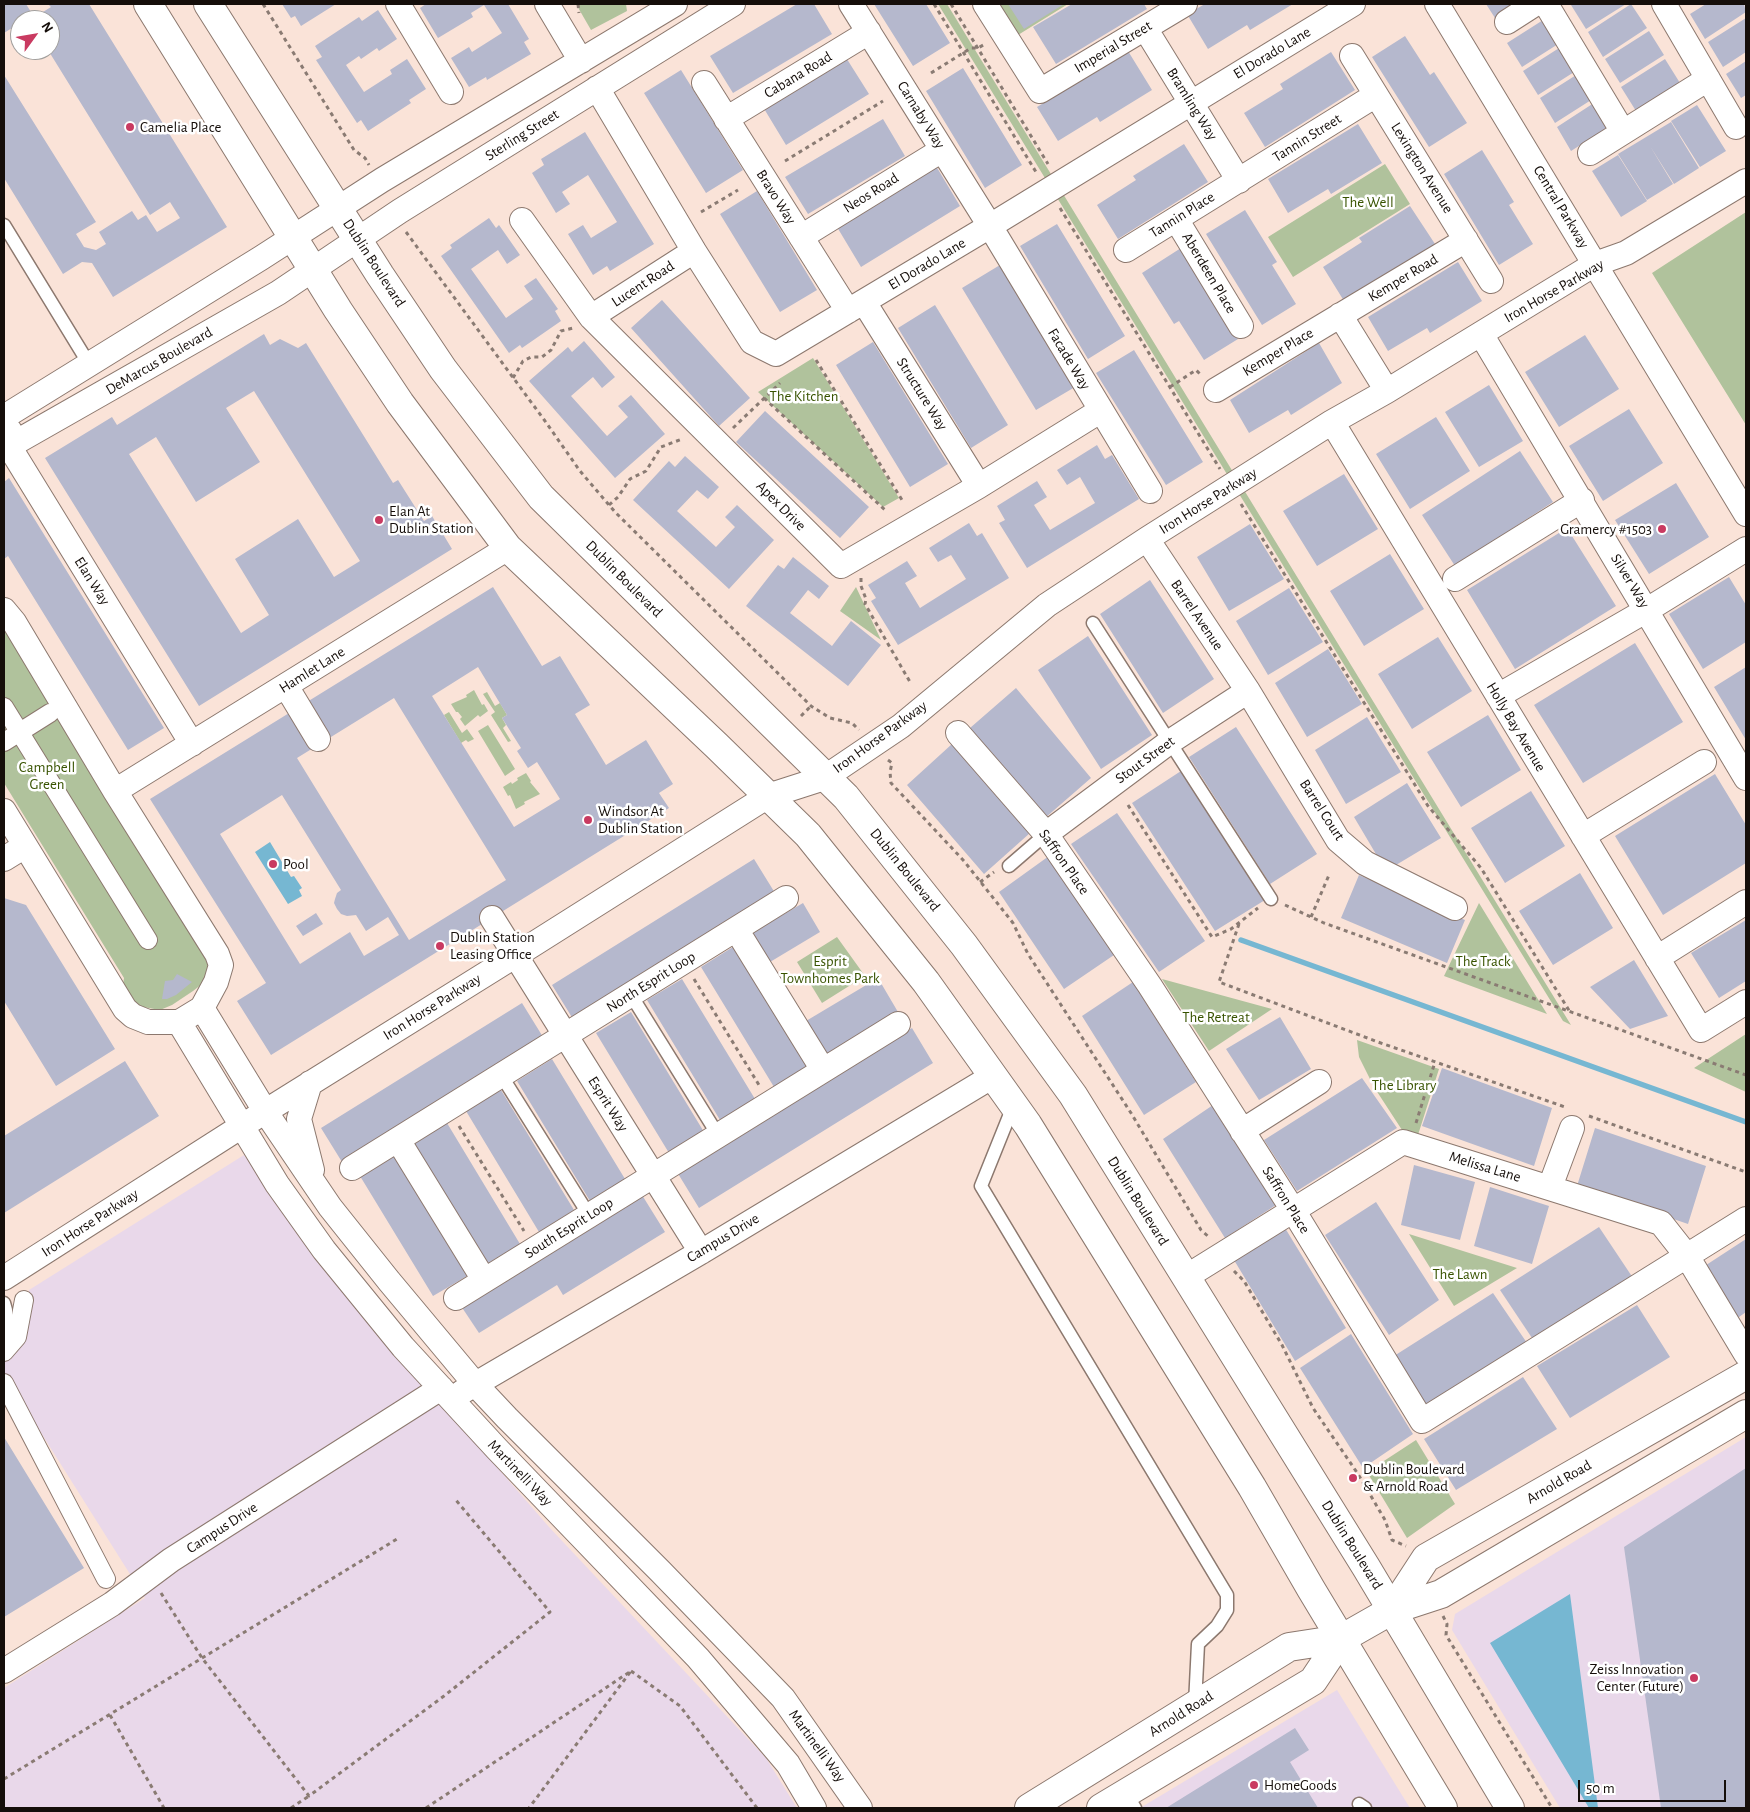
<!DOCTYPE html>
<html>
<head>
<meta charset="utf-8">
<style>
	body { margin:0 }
	#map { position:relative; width:1750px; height:1812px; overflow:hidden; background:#fae3d8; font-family:"Alegreya Sans",sans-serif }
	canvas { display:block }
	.frame { position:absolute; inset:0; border:5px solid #150e0a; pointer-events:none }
	.north { position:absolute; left:10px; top:10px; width:50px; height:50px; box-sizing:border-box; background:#fff; border:1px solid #a19f9d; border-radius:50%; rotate:58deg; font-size:14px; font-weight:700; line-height:20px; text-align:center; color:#150e0a }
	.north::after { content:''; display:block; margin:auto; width:18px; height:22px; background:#c93a61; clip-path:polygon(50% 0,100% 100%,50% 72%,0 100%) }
	.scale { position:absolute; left:1578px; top:1780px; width:148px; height:22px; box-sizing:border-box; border:2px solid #150e0a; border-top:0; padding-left:6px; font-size:15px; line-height:18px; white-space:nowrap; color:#150e0a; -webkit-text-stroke:4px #fff; paint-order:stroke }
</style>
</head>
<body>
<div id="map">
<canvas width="1750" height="1812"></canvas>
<div class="frame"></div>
<div class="north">N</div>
<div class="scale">50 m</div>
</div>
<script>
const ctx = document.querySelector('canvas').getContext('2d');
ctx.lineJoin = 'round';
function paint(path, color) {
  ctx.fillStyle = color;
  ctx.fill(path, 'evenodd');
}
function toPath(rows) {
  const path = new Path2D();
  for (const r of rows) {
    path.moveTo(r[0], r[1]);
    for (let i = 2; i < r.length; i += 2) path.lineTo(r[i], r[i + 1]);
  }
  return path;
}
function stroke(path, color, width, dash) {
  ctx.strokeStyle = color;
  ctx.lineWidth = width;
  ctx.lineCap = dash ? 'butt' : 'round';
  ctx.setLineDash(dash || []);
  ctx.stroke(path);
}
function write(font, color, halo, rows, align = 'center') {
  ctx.font = font + ' "Alegreya Sans",sans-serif';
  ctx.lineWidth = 5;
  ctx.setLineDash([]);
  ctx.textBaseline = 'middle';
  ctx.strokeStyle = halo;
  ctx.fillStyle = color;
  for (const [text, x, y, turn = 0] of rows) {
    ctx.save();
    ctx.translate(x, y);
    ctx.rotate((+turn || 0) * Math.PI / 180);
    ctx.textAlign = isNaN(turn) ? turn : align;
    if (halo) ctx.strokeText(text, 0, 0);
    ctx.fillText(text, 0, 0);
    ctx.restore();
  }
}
paint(toPath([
	[244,1155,317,1260,549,1527,766,1758,797,1808,4,1808,4,1688,145,1598,4,1374,4,1361,23,1337,29,1290],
	[1746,1437,1746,1808,1560,1808,1452,1630,1455,1614],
	[1337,1690,1410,1808,1140,1808]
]), '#e9d8ea');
paint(toPath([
	[576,4,626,4,627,11,591,30],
	[938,4,947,4,1571,1025,1563,1021],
	[999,4,1068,4,1018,35],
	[1385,164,1410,204,1293,277,1268,237],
	[1746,212,1746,425,1652,273],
	[813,358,899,498,883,507,758,392],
	[856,587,881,640,840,611],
	[4,618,210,958,207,975,202,984,193,991,172,1005,160,1010,143,1007,133,1002,123,985,124,978,4,783],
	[474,690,482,705,484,704,488,711,480,717,478,715,465,726,460,719,462,717,458,712,456,712,451,704,467,697,466,695],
	[487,692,495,706,500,703,507,715,502,718,506,725,503,728,511,741,508,742,491,715,495,712,483,694],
	[449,712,462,733,467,729,474,739,468,742,466,740,461,743,444,715],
	[488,725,515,769,505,776,478,731],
	[526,773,531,781,530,782,540,794,524,802,525,804,516,809,510,795,508,796,503,787,511,782,512,784,518,780,517,778],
	[1479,903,1547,1014,1444,976],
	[837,937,865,976,822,1003,797,962],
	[1162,979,1272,1009,1209,1051],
	[1746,1034,1746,1092,1694,1068],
	[1357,1040,1439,1069,1417,1138,1402,1130,1374,1087,1359,1057],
	[1409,1234,1517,1268,1454,1306],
	[1416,1440,1455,1504,1407,1538,1367,1472]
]), '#b0c29c');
paint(toPath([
	[270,842,291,877,294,876,302,888,299,890,302,896,288,904,255,852],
	[1570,1594,1598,1808,1589,1808,1490,1643]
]), '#76b7d2');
stroke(toPath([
	[1241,940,1746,1122]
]), '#76b7d2', 5.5);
paint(toPath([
	[4,4,26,4,31,12,20,18,20,23,4,33],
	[48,4,89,4,227,227,113,297,92,263,82,262,63,274,4,178,4,75,96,222,76,234,84,247,96,250,106,244,99,232,132,211,138,220,146,215,157,232,180,218,170,202,150,215,48,50,50,50,50,20,30,20,51,7],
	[282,4,336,4,301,26,295,16,291,18],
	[426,4,508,4,529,39,524,42,531,54,487,80,486,77,469,87,451,58,469,47,472,52,502,33,484,5,471,13,473,17,438,38,420,8],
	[797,4,814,4,832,34,733,93,710,56],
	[874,4,926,4,950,43,913,66],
	[1008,4,1064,4,1024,29],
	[1072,4,1144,4,1147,9,1056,64,1033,27],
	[1205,4,1293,4,1250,30,1247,25,1208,49,1187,14],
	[1486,4,1518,4,1495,18],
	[1573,4,1626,4,1586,29,1571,5],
	[1631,4,1647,28,1603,57,1588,32],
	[1706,4,1744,4,1746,12,1705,39,1690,14],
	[378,10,397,39,379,51,377,48,361,59,359,56,346,65,364,92,392,74,390,70,407,59,426,89,409,100,411,103,368,131,361,120,357,123,316,60,322,57,315,46,359,17,362,21],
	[1551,15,1566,39,1522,67,1507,43],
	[1746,18,1746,52,1723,67,1708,42],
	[1649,31,1664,55,1620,83,1605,59],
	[1405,36,1430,75,1434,72,1467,123,1429,147,1372,57],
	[1567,43,1582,67,1538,95,1523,71],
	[1128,51,1152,90,1100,122,1097,117,1058,141,1037,107],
	[1331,52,1355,90,1265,147,1244,113,1283,89,1280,84],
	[845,56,869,94,786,145,763,107],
	[1665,59,1680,83,1636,111,1621,87],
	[1746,61,1746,95,1741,98,1726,74],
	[963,68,1022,165,985,188,926,91],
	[681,70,743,170,706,193,644,93],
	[1584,70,1599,95,1555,123,1540,98],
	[1600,99,1615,123,1571,151,1557,127],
	[1697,105,1726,151,1700,167,1671,121],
	[883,119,905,156,808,214,785,177],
	[1671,122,1699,168,1674,184,1650,146,1673,184,1647,200,1618,154],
	[1358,124,1382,163,1331,194,1328,189,1288,213,1268,179],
	[585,132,654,244,610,271,607,266,593,275,568,234,583,225,591,238,617,222,588,175,562,192,570,204,556,213,532,173,544,165,541,159],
	[1184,144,1208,182,1118,239,1097,205,1136,180,1133,176],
	[1482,150,1514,202,1509,205,1533,244,1499,265,1444,174],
	[1618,155,1647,201,1621,217,1592,171],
	[936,166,960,206,861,267,837,227],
	[757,191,817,290,780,312,720,214],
	[1410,206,1435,244,1344,301,1323,267,1362,242,1359,238],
	[1245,210,1277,262,1272,265,1296,304,1262,325,1206,234],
	[489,218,496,228,499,225,520,255,507,264,498,250,471,269,506,318,533,299,524,286,536,278,558,309,555,311,561,321,522,348,520,345,509,353,441,256,452,248,450,245],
	[1057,224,1125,336,1088,359,1020,246],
	[1181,248,1238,339,1204,360,1179,321,1174,324,1142,273],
	[1458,262,1482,301,1430,333,1427,328,1388,351,1368,317],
	[1000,265,1075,387,1036,410,962,288],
	[662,300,750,398,719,426,631,328],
	[935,305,1008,425,971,448,898,328],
	[264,334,270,345,280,339,298,348,306,343,393,483,398,480,424,521,432,516,452,549,199,706,45,458,112,417,117,425],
	[254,391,360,561,334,577,298,519,235,559,269,615,241,633,129,454,156,437,196,502,260,462,226,408],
	[1585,335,1619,389,1559,427,1525,372],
	[584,341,615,377,602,388,593,377,571,396,607,436,628,417,618,406,631,395,665,434,615,478,529,381,568,347,572,352],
	[873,342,948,464,910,487,836,365],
	[1319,343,1342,383,1291,415,1288,410,1249,433,1230,400],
	[1134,350,1203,462,1166,485,1096,373],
	[1489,385,1523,441,1479,467,1445,412],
	[1629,409,1663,463,1603,501,1569,446],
	[765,411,869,507,840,538,736,442],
	[1436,417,1470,471,1410,509,1376,454],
	[1097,445,1105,459,1112,455,1139,499,1027,568,999,523,1005,520,997,506,1037,481,1047,497,1034,505,1050,530,1095,503,1080,477,1067,485,1057,470],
	[1520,451,1553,502,1455,566,1422,515],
	[685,456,719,487,708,499,697,490,677,511,716,547,735,527,725,517,737,505,774,540,729,589,633,500,669,461,675,467],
	[1344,474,1378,529,1317,566,1283,511],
	[9,478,164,728,128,750,8,556,4,559,4,482],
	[1676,483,1709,537,1649,574,1615,520],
	[969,523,977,536,982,533,1009,578,898,645,871,601,876,598,868,585,907,561,917,576,905,583,920,608,966,579,951,555,938,562,929,548],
	[1250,524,1284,579,1229,611,1197,557],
	[1567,528,1616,606,1515,669,1467,590],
	[1390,554,1424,609,1364,646,1330,591],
	[793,557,829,586,819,599,808,590,790,613,832,646,851,621,881,645,848,686,746,606,778,565,784,569],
	[1729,577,1746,605,1746,642,1703,669,1669,614],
	[1150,580,1214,679,1163,713,1100,614],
	[493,587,542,666,560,656,590,705,575,714,606,765,646,740,673,784,659,793,669,808,271,1055,237,1001,266,983,150,799],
	[478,667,507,715,502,718,521,748,517,751,528,768,537,762,560,799,514,827,432,696],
	[394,698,506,880,409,940,297,758],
	[282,795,341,890,337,893,335,899,334,903,337,909,341,914,347,916,356,915,366,931,388,917,399,935,364,956,350,932,300,964,220,834],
	[1289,588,1323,642,1268,675,1236,621],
	[1088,636,1152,735,1101,769,1038,670],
	[1438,637,1472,691,1412,729,1378,674],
	[1635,643,1683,722,1583,783,1534,705],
	[1328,649,1362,704,1307,737,1275,683],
	[1746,667,1746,740,1714,687],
	[1016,688,1091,778,1045,818,970,728],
	[1488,715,1521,770,1461,807,1427,752],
	[1367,717,1401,772,1346,804,1315,750],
	[1236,727,1317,854,1270,884,1189,757],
	[952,744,1030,833,984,874,907,785],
	[1181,771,1265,900,1215,931,1132,803],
	[1715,774,1746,825,1746,863,1663,915,1615,836],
	[1407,783,1441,838,1386,871,1354,817],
	[1531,791,1565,846,1505,883,1471,828],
	[1117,813,1205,941,1159,972,1071,844],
	[1049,856,1114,955,1064,989,999,892],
	[754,859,775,893,573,1019,552,985],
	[1580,873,1613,928,1553,965,1519,911],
	[1359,875,1465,920,1447,963,1341,918],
	[4,898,26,905,115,1049,56,1086,4,1001],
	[803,903,820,932,770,962,752,933],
	[316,913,323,924,303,936,296,926],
	[1746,920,1746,981,1719,998,1691,953],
	[736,945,809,1066,774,1087,701,967],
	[1634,960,1668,1016,1630,1029,1590,987],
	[177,974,192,982,176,995,167,999,162,999,165,981,173,980],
	[878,978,898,1012,827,1055,806,1021],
	[682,979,755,1099,720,1120,647,1000],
	[1133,982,1196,1082,1144,1115,1082,1016],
	[522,1003,543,1037,342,1162,321,1128],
	[631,1012,704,1132,669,1153,596,1033],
	[1280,1017,1311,1069,1259,1100,1226,1049],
	[912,1028,933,1063,699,1208,677,1172],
	[552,1059,625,1179,590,1201,517,1081],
	[125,1061,159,1116,4,1213,4,1136],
	[1442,1068,1552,1108,1534,1166,1422,1126],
	[1362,1078,1397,1128,1297,1191,1264,1140],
	[501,1090,574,1210,539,1232,466,1111],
	[1213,1105,1276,1205,1225,1238,1163,1139],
	[447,1123,520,1244,485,1265,412,1145],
	[1595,1128,1706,1166,1688,1224,1577,1186],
	[395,1155,469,1275,433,1296,360,1176],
	[1414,1165,1475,1182,1460,1240,1401,1225],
	[1490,1187,1549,1206,1532,1264,1474,1246],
	[642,1195,665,1232,563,1295,557,1285,479,1333,461,1306],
	[1376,1202,1439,1300,1389,1335,1325,1235],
	[1599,1227,1633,1278,1534,1341,1500,1290],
	[1285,1228,1346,1328,1295,1361,1234,1260],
	[1746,1239,1746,1312,1732,1322,1697,1271],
	[1493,1293,1527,1343,1428,1407,1394,1356],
	[1637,1305,1670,1357,1570,1418,1537,1366],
	[1351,1334,1413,1434,1363,1468,1300,1368],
	[1523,1377,1557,1429,1456,1490,1424,1439],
	[4,1437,84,1568,4,1617],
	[1746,1468,1746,1808,1661,1808,1624,1547],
	[1295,1728,1309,1750,1290,1762,1318,1808,1166,1808]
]), '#b5b8cd');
const service = toPath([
	[4,225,89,364],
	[1093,623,1271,899],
	[1009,866,1046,834],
	[631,995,718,1135],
	[501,1075,589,1215],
	[1014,1104,981,1186,1227,1595,1227,1610,1217,1626,1198,1644,1195,1704],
	[4,1303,6,1310,7,1334,4,1338],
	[1126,1793,1135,1808],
	[1359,1804,1365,1808]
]);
const pedestrian = toPath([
	[4,707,148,940],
	[4,742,50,713],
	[4,1352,17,1337,24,1300],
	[4,1383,106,1579]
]);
const minor = toPath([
	[398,4,451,92],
	[547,4,581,61],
	[851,4,990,226,1150,491],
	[985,4,1040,91,1185,4],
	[1437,4,1746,514],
	[1546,4,1623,132],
	[1664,4,1736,127],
	[1507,22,1535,4],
	[1145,28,1239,181],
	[1352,56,1491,281],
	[704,83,848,311],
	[597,88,694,251,752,342,776,354,990,226,1353,4],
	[726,119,869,32],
	[1590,153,1708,79],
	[1176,219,1241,326],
	[522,220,591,317,841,566,979,486,1100,411],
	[801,237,942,150],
	[1126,250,1376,95],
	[864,302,979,486],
	[1340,315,1387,391],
	[591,317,694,251],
	[1481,334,1746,778],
	[1216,390,1466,240],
	[4,417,261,258,382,180,675,4],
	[1332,422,1701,1030,1746,1002],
	[10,431,9,446,192,744],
	[4,449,278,293,400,211,733,4],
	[1147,539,1248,691,1338,840,1365,863,1455,908],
	[1455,579,1582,500],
	[4,610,14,622,115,791,217,954,221,965,216,982,202,1008,179,1022,148,1022,133,1016,125,1009,4,811],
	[286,686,318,739],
	[1498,696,1647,610,1746,549],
	[958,733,1046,834,1150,986,1293,1210,1422,1421,1746,1219],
	[115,791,508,548],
	[1046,834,1168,743,1248,691],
	[1583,836,1704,762],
	[4,859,25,846],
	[492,918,701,1252],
	[736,929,823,1070],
	[1657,958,1746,902],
	[202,1008,265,1111,330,1207,389,1281,475,1384,507,1418,661,1572,783,1698,860,1808],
	[179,1022,277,1184,324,1250,403,1347,497,1449,698,1658,788,1764,814,1808],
	[310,1083,299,1119,312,1170],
	[1242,1131,1319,1082],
	[398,1140,484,1280],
	[352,1168,786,898],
	[1550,1187,1572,1128],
	[1186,1277,1403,1142,1661,1223,1687,1256,1746,1354],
	[4,1278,242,1126,529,947,768,796,824,778,901,726,1047,605,1147,539,1332,422,1387,391,1595,264,1626,253,1746,181],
	[456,1298,898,1024],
	[462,1392,701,1252,993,1076],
	[4,1671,112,1604,171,1560,441,1388]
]);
const tertiary = toPath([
	[1392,1610,1426,1558,1746,1375],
	[1029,1808,1289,1647,1341,1639,1392,1610,1441,1594,1746,1414],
	[1101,1808,1313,1681,1341,1639]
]);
const primary = toPath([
	[148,4,338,310,400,403,508,548,717,746,808,835,926,982,1028,1125,1252,1487,1311,1589,1443,1808],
	[208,4,380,275,443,369,541,497,846,797,964,945,1073,1095,1366,1567,1510,1808]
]);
stroke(service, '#8c786e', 15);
stroke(pedestrian, '#8c786e', 20);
stroke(minor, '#8c786e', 26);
stroke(tertiary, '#8c786e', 30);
stroke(primary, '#8c786e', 30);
stroke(toPath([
	[263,4,354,150,365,158,369,165],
	[578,4,579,13],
	[934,4,1036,172],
	[951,4,1048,164],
	[931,73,971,48,978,48,985,44],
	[785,161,883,101],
	[1060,208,1220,469],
	[701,212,738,190],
	[406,232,545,421,580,471,615,512,811,706,830,718,852,723,859,730],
	[816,360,902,500],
	[513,378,523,361,531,357,542,357,551,350,561,331,573,328],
	[1170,387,1196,370,1201,375],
	[764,398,885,510],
	[733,428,780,383],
	[1241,504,1428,806,1481,868,1570,1012],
	[609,505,618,497,630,479,646,471,661,447,682,439],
	[861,578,861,586,866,599,865,604,910,682],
	[801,716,811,706],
	[888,760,892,763,890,772,891,783,964,861,1013,923,1028,954,1131,1113,1201,1230,1210,1238],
	[1128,805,1212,937,1231,929,1258,908],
	[980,882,994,872],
	[1285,905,1324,923,1746,1075],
	[1311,917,1329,875],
	[1239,924,1219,982,1378,1042,1565,1107],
	[694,979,759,1085],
	[1589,1116,1746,1172],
	[1416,1123,1435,1062],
	[459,1126,524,1231],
	[1234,1271,1244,1281,1282,1345,1313,1408,1358,1474,1385,1520,1392,1540,1406,1546],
	[161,1593,202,1658,309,1796,444,1696,550,1612,455,1499],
	[1443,1616,1447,1624,1446,1635,1552,1808],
	[631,1671,680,1706,757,1808],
	[110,1715,164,1808],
	[4,1779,397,1539],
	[291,1808,309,1796],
	[426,1808,631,1671,529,1808]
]), '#8a7b73', 3, [4, 4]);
stroke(service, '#fff', 12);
stroke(pedestrian, '#fff', 18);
stroke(minor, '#fff', 24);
stroke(tertiary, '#fff', 28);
stroke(primary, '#fff', 28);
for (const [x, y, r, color] of [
	[130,127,5,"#c93a61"],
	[379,520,5,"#c93a61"],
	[1662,529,5,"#c93a61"],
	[588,820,5,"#c93a61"],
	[273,864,5,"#c93a61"],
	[440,946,5,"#c93a61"],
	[1353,1478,5,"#c93a61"],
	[1694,1678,5,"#c93a61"],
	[1254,1785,5,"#c93a61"]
]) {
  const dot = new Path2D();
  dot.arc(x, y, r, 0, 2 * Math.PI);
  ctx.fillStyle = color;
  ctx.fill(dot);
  stroke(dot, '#fff', 2);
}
write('15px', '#150e0a', '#fff', [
	["Imperial Street",1113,47,-31],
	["El Dorado Lane",1272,53,-31],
	["Cabana Road",798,75,-31],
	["Bramling Way",1192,104,58],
	["Carnaby Way",921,115,58],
	["Sterling Street",522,135,-32],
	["Tannin Street",1307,138,-32],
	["Lexington Avenue",1422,168,58],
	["Neos Road",871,193,-32],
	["Bravo Way",776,197,58],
	["Central Parkway",1561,207,59],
	["Tannin Place",1182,215,-32],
	["Dublin Boulevard",374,263,57],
	["El Dorado Lane",927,264,-31],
	["Aberdeen Place",1209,273,59],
	["Kemper Road",1403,278,-31],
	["Lucent Road",643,284,-33],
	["Iron Horse Parkway",1554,291,-30],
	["Kemper Place",1278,352,-31],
	["Facade Way",1069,359,59],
	["DeMarcus Boulevard",159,361,-30],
	["Structure Way",922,394,58],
	["Iron Horse Parkway",1208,501,-32],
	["Apex Drive",781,506,45],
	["Dublin Boulevard",624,579,45],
	["Elan Way",92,581,58],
	["Silver Way",1630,581,59],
	["Barrel Avenue",1197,615,56],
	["Hamlet Lane",312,670,-32],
	["Holly Bay Avenue",1516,727,59],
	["Iron Horse Parkway",880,737,-36],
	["Stout Street",1145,760,-36],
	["Barrel Court",1322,810,57],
	["Saffron Place",1064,862,55],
	["Dublin Boulevard",905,870,51],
	["North Esprit Loop",651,982,-32],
	["Iron Horse Parkway",432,1007,-32],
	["Esprit Way",608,1104,58],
	["Melissa Lane",1485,1167,17],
	["Saffron Place",1286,1200,58],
	["Dublin Boulevard",1138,1201,58],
	["Iron Horse Parkway",90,1223,-33],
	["South Esprit Loop",569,1228,-32],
	["Campus Drive",723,1238,-31],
	["Martinelli Way",520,1473,46],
	["Arnold Road",1559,1482,-30],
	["Campus Drive",222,1528,-33],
	["Dublin Boulevard",1352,1545,58],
	["Arnold Road",1181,1714,-32],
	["Martinelli Way",817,1746,54]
]);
write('15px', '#150e0a', '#fff', [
	["Camelia Place",140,127],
	["Elan At",389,511],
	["Dublin Station",389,528],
	["Gramercy #1503",1652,529,"right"],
	["Windsor At",598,811],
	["Dublin Station",598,828],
	["Pool",283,864],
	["Dublin Station",450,937],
	["Leasing Office",450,954],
	["Dublin Boulevard",1363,1469],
	["& Arnold Road",1363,1486],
	["Zeiss Innovation",1684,1669,"right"],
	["Center (Future)",1684,1686,"right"],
	["HomeGoods",1264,1785]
], 'left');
write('15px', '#385300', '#fff', [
	["The Well",1368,202],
	["The Kitchen",804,396],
	["Campbell",47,767],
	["Green",47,784],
	["Esprit",830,961],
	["Townhomes Park",830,978],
	["The Track",1483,961],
	["The Retreat",1216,1017],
	["The Library",1404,1085],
	["The Lawn",1460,1274]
]);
</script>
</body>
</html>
